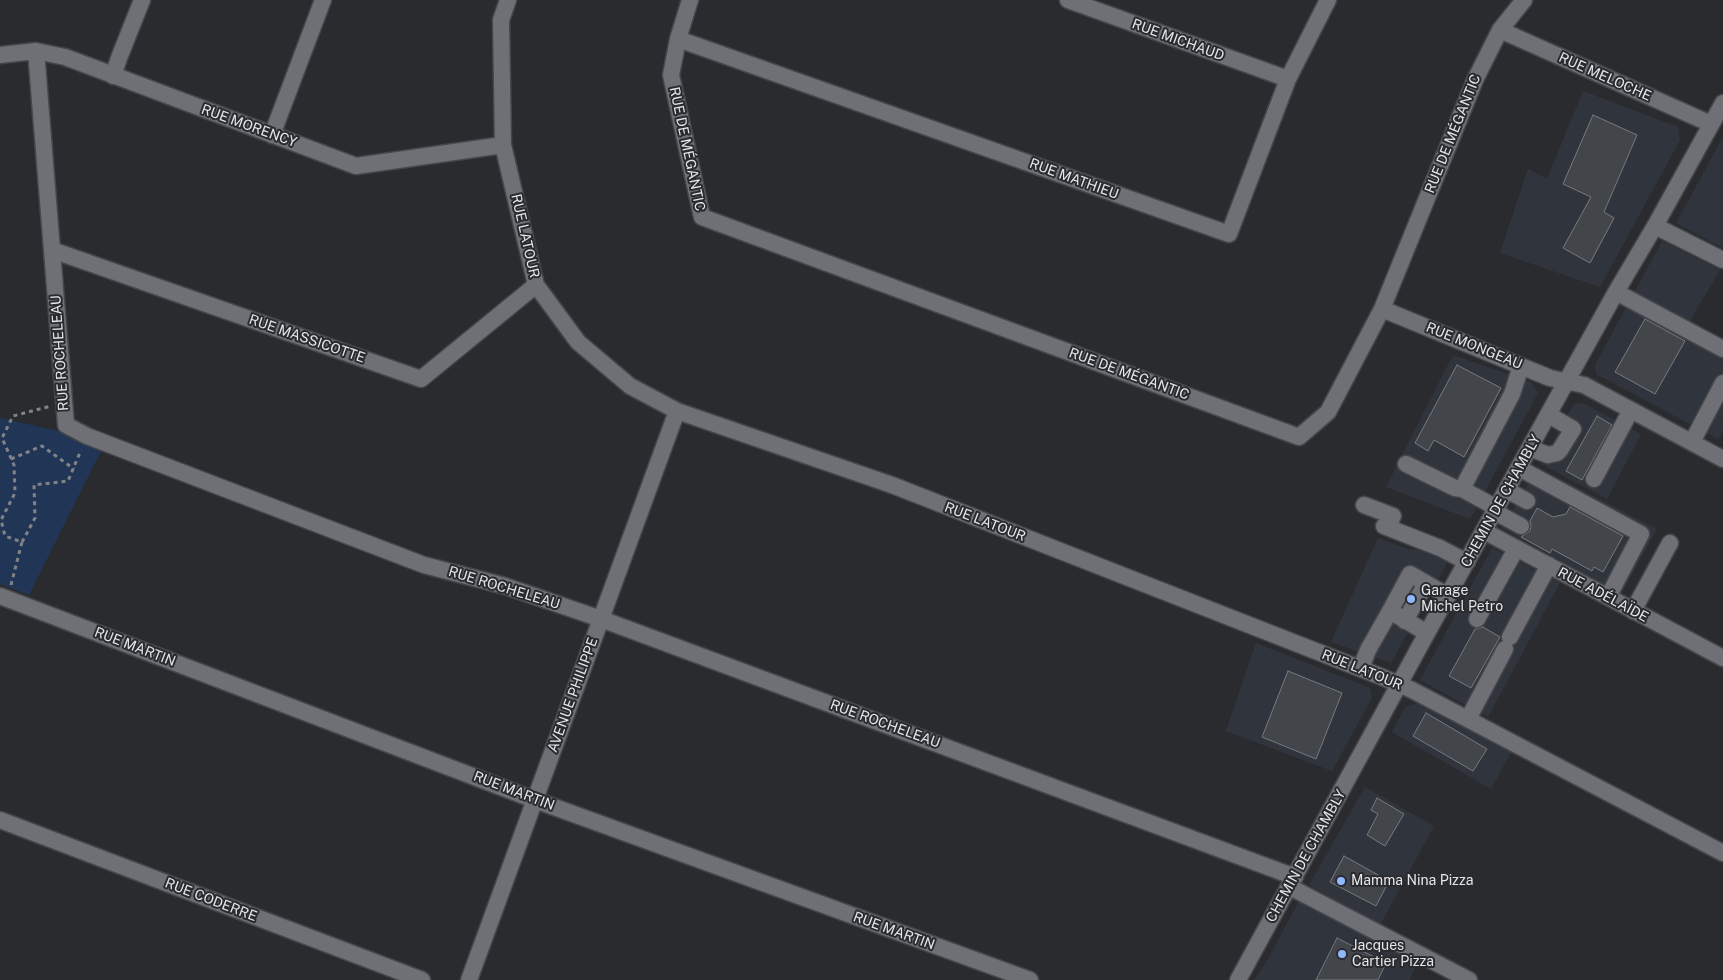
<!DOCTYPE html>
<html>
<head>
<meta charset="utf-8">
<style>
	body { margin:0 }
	canvas { display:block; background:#292b2f }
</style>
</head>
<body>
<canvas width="1723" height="980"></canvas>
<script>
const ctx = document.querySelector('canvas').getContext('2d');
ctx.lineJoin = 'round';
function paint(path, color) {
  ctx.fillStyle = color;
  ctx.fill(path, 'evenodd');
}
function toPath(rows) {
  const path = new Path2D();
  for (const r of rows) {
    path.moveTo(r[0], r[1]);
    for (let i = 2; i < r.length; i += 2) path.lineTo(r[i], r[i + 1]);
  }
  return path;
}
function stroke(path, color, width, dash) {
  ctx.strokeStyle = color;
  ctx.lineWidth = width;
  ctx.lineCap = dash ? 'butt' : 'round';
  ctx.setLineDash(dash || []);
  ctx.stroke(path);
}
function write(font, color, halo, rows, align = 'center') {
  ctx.font = font + ' "Public Sans",sans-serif';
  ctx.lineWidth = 4;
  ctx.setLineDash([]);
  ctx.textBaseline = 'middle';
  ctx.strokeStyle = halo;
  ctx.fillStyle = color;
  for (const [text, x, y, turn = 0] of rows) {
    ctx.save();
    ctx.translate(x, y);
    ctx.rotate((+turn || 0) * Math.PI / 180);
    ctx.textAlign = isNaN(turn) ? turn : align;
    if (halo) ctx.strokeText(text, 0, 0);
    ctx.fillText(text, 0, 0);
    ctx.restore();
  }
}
paint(toPath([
	[1583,91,1678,127,1680,140,1600,287,1500,253,1528,169,1547,179],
	[1723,137,1723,248,1676,223],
	[1662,241,1720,270,1688,324,1723,342,1723,430,1718,439,1596,374,1595,365],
	[1453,355,1531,382,1538,393,1470,519,1386,487],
	[1583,403,1641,434,1607,499,1541,464,1574,404],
	[1538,467,1657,529,1621,594,1502,528],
	[1378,538,1410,550,1421,548,1447,563,1391,663,1331,642],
	[1492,548,1560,583,1488,717,1420,680],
	[1256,643,1370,688,1372,698,1332,771,1226,731],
	[1423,703,1511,752,1491,789,1392,732,1406,706],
	[1365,787,1434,826,1380,925,1309,885],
	[1300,899,1418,963,1409,980,1254,980,1267,961]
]), '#30353d');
paint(toPath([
	[0,418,58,431,101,451,29,595,0,584]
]), '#213557');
const building = toPath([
	[1593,115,1637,135,1604,212,1614,218,1590,263,1563,248,1591,197,1563,184,1593,115],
	[1645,319,1685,341,1655,394,1615,372,1645,319],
	[1457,365,1501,388,1464,457,1434,440,1428,451,1415,443,1457,365],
	[1597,416,1612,425,1582,480,1566,471,1597,416],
	[1570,507,1623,536,1603,572,1594,567,1592,571,1552,549,1550,553,1521,537,1530,531,1531,526,1530,521,1537,508,1553,517,1566,514,1570,507],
	[1483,627,1500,637,1471,688,1449,676,1475,629,1483,627],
	[1288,671,1342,693,1316,759,1262,737,1288,671],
	[1426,713,1487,749,1473,771,1413,736,1426,713],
	[1377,798,1404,814,1385,846,1367,835,1378,814,1371,810,1377,798],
	[1344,856,1389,881,1376,906,1330,882,1344,856],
	[1337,938,1386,963,1378,980,1316,980,1337,938]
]);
paint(building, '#424549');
stroke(building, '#777a7e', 1);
const minor = toPath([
	[508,0,501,20,503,145,536,285,578,342,630,386,677,411,892,485,1382,677,1412,690,1723,853],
	[690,0,678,39,671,75,702,217,1299,437,1328,412,1382,309,1475,80,1500,30,1524,0],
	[1068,0,1288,79],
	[1500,30,1711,124],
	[678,39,1229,234,1288,79,1328,0],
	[36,51,66,425,87,436,424,565,505,586,601,619,1295,877],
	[0,55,36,51,65,57,356,166,503,145],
	[113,76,119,58,142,0],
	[272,135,323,0],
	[1655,226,1723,260],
	[52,250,421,379,536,285],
	[1616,292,1723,349],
	[1382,309,1550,378,1584,385,1723,459],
	[1692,442,1723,383],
	[1530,448,1548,455,1557,453,1560,450,1573,429,1549,415],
	[1406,464,1455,488,1462,489],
	[1519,468,1641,534,1608,597],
	[1594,479,1631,410],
	[1507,490,1527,501],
	[1364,505,1393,516,1390,520,1393,529],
	[1497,508,1462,489,1512,394,1521,366],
	[1495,512,1521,526],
	[1384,526,1440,548,1467,562],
	[1484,531,1723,658],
	[0,596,535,800,1030,980],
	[1633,611,1670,543],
	[1477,619,1516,549],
	[1405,621,1426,583],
	[1427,633,1390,611,1410,574,1448,596],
	[1510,637,1549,565],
	[1361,668,1368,650,1390,611],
	[1468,719,1505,649],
	[0,820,422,980],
	[1290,887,1469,980],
	[469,980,677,411],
	[1238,980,1427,633,1616,292,1655,226,1723,103]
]);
stroke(minor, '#444649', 19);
stroke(toPath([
	[11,459,42,446,74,469],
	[22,542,35,518,34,485,68,481,81,450],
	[11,585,22,542,5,536,1,520,15,493,14,465,2,438,13,416,51,406]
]), '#828387', 3, [4, 4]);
stroke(minor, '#6e7075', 16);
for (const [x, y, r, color] of [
	[1411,599,5,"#90b8fd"],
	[1341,881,5,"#90b8fd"],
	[1342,954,5,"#90b8fd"]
]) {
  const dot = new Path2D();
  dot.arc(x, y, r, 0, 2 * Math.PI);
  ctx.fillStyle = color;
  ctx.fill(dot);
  stroke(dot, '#292b2f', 2);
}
write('14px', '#e4e5e8', '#292b2f', [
	["RUE MICHAUD",1178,40,20],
	["RUE MELOCHE",1605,77,24],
	["RUE MORENCY",249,126,20],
	["RUE DE MÉGANTIC",1453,134,-68],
	["RUE DE MÉGANTIC",687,149,78],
	["RUE MATHIEU",1074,179,20],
	["RUE LATOUR",525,236,77],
	["RUE MASSICOTTE",307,339,19],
	["RUE MONGEAU",1474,346,22],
	["RUE ROCHELEAU",60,353,-94],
	["RUE DE MÉGANTIC",1129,374,20],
	["CHEMIN DE CHAMBLY",1501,501,-61],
	["RUE LATOUR",985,522,21],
	["RUE ROCHELEAU",504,588,17],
	["RUE ADÉLAÏDE",1603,595,28],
	["RUE MARTIN",135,647,21],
	["RUE LATOUR",1362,670,22],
	["AVENUE PHILIPPE",573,695,-70],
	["RUE ROCHELEAU",885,724,20],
	["RUE MARTIN",514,791,21],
	["CHEMIN DE CHAMBLY",1306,856,-61],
	["RUE CODERRE",211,900,21],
	["RUE MARTIN",894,931,20]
]);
write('14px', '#e4e5e8', '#292b2f', [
	["Garage",1421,591],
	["Michel Petro",1421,607],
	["Mamma Nina Pizza",1351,881],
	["Jacques",1352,946],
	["Cartier Pizza",1352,962]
], 'left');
</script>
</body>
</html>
